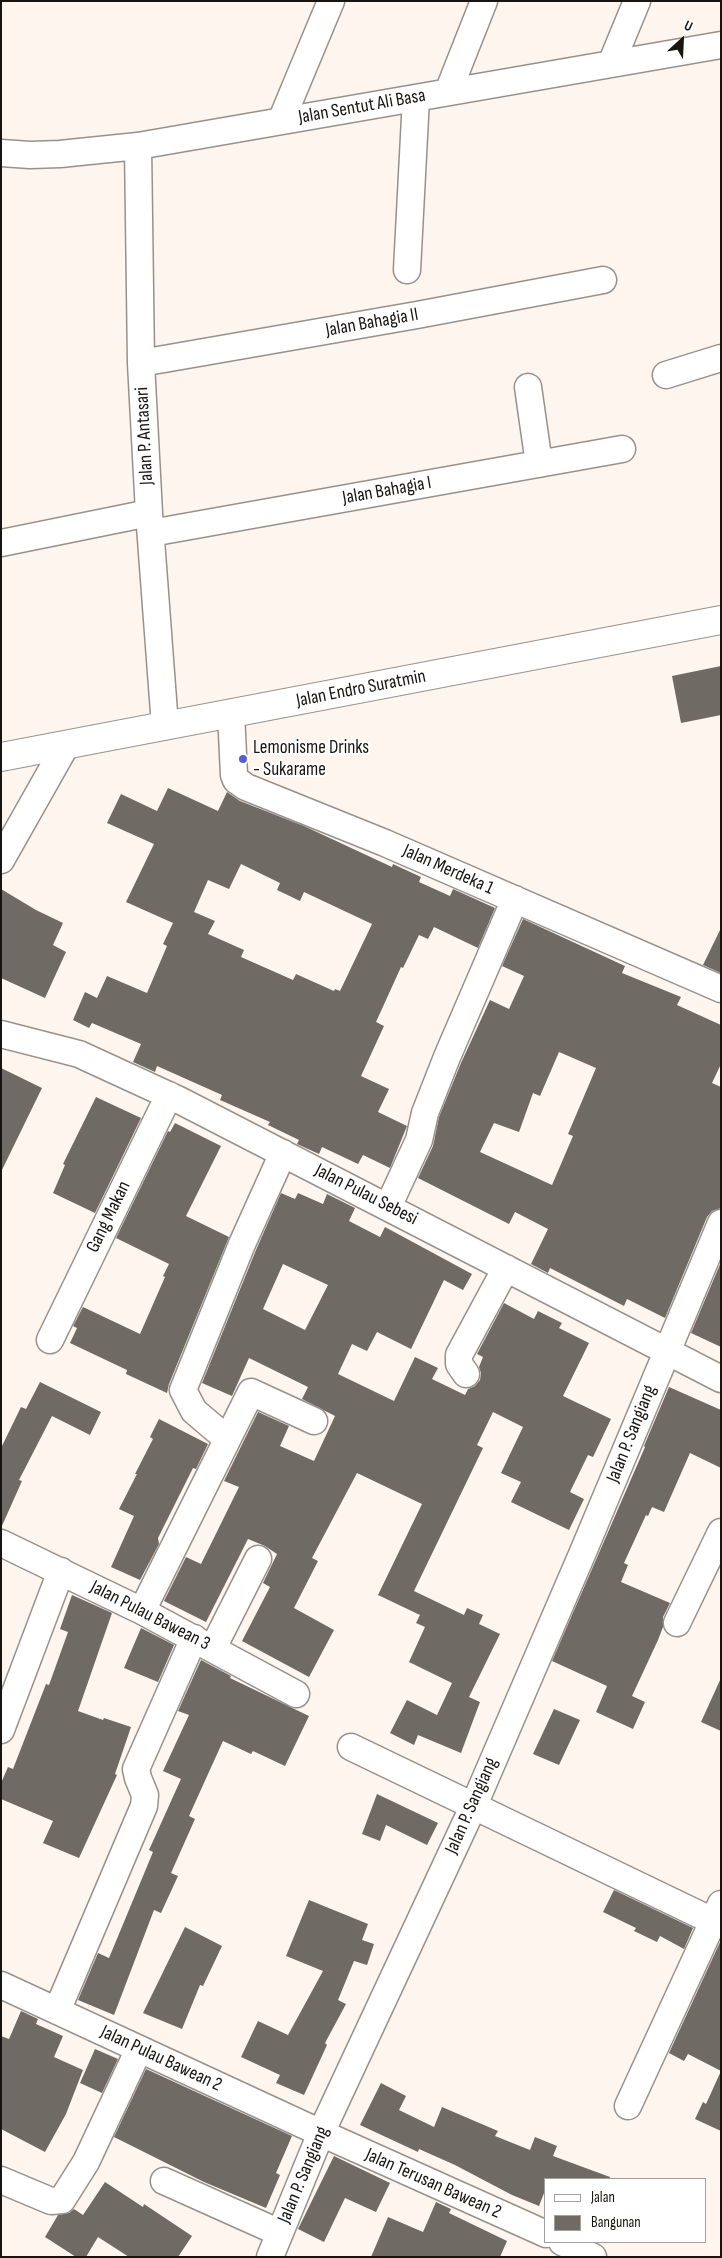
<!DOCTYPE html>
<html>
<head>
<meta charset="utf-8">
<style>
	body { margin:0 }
	#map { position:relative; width:722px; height:2258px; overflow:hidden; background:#fdf5ee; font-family:"Sofia Sans Condensed",sans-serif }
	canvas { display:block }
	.frame { position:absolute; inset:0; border:2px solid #171412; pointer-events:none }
	.legend { position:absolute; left:544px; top:2178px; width:162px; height:65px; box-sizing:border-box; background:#fff; border:1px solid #a2a1a0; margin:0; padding:6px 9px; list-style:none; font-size:15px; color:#171412 }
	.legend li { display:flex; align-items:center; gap:10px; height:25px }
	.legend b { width:25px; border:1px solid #a2a1a0 }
	.north { position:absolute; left:657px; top:15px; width:50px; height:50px; -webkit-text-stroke:4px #fff; paint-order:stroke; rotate:25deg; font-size:14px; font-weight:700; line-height:20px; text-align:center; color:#171412 }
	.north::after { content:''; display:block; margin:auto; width:18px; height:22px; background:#171412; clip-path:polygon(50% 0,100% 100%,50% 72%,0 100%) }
</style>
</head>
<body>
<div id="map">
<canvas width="722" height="2258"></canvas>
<div class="frame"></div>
<ul class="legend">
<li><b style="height:6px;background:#fff"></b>Jalan</li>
<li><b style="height:14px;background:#706a64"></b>Bangunan</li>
</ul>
<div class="north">U</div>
</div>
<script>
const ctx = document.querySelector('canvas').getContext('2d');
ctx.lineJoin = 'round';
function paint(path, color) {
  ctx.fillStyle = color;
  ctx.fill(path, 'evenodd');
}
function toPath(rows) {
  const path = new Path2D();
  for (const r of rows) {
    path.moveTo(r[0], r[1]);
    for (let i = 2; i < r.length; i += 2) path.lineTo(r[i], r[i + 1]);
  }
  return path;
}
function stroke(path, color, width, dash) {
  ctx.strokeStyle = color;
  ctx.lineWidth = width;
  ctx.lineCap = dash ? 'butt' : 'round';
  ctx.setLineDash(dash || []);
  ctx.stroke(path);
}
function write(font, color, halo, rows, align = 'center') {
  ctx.font = font + ' "Sofia Sans Condensed",sans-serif';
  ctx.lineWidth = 4;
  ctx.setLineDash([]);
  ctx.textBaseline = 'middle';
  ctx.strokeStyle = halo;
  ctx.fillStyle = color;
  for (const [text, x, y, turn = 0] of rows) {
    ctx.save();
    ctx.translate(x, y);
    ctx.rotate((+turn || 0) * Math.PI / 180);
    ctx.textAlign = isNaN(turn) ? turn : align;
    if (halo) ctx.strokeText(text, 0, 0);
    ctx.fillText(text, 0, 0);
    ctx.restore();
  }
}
paint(toPath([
	[721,666,721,715,681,723,672,676],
	[168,788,218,811,227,792,240,801,304,826,392,867,393,864,421,877,419,882,450,896,453,889,495,908,478,948,434,927,428,939,419,935,403,968,401,967,376,1022,384,1026,361,1076,389,1089,378,1112,407,1126,390,1168,363,1155,358,1164,322,1147,319,1154,297,1144,299,1140,268,1125,270,1122,220,1100,222,1095,157,1066,155,1072,133,1062,141,1044,92,1023,89,1028,73,1020,85,992,97,998,107,976,147,993,167,946,163,944,173,923,126,902,154,844,107,823,121,794,157,811],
	[241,864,280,883,277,890,300,901,304,892,372,924,340,991,335,989,334,991,296,974,293,980,241,957,244,950,208,934,215,921,194,912,208,880,229,889],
	[1,889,36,910,63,923,53,945,66,952,45,998,1,978],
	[523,919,625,966,622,973,681,997,677,1005,721,1025,721,1064,712,1083,721,1087,721,1208,712,1211,707,1217,665,1318,627,1299,624,1306,550,1268,548,1273,531,1264,548,1229,515,1212,509,1224,418,1178,433,1146,439,1117,461,1063,490,1000,509,1009,524,976,502,966],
	[559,1052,596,1068,568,1134,573,1136,552,1185,480,1152,494,1123,519,1132,533,1093,540,1096],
	[721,928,721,973,703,965],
	[1,1068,42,1088,1,1172],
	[96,1097,141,1118,95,1213,53,1193,65,1165,63,1164],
	[175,1123,221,1146,186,1216,229,1237,169,1384,167,1393,126,1374,127,1370,70,1343,77,1328,73,1326,83,1307,140,1334,165,1277,163,1276,169,1264,116,1238,168,1131,170,1132],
	[281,1193,295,1199,298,1193,323,1204,327,1194,355,1208,349,1221,380,1237,385,1227,472,1274,463,1290,444,1280,411,1349,377,1332,367,1351,352,1344,338,1374,394,1401,415,1357,438,1368,432,1379,465,1395,468,1389,475,1386,480,1380,481,1373,479,1367,483,1357,477,1354,504,1303,534,1319,538,1311,562,1323,559,1328,589,1343,563,1396,611,1419,593,1457,588,1455,570,1492,584,1499,569,1530,511,1502,521,1482,501,1473,523,1427,493,1412,477,1445,483,1448,414,1591,464,1615,467,1608,483,1615,479,1624,500,1634,469,1697,480,1702,461,1753,418,1735,414,1745,390,1733,407,1700,437,1715,452,1683,409,1662,425,1627,416,1623,420,1615,378,1595,422,1504,357,1473,312,1558,318,1561,294,1608,334,1630,309,1677,242,1641,270,1587,263,1583,277,1554,265,1546,248,1539,206,1622,164,1601,186,1557,201,1564,239,1487,224,1481,258,1412,289,1426,280,1446,314,1461,335,1416,302,1399,308,1387,249,1358,232,1396,202,1383,256,1250],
	[283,1264,328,1285,305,1330,263,1309],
	[721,1262,721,1347,691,1333],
	[40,1382,101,1412,90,1435,52,1416,19,1480,22,1481,1,1528,1,1448,21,1407,26,1409],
	[669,1387,721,1410,721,1468,690,1453,664,1512,652,1507,648,1516,646,1515,624,1563,628,1565,621,1582,670,1603,663,1617,663,1627,658,1640,632,1696,645,1702,633,1729,596,1712,607,1686,552,1661,645,1447,644,1446],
	[159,1419,208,1444,196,1469,193,1468,158,1538,159,1544,140,1580,111,1567,134,1516,119,1509,137,1474,135,1474,153,1439,150,1437],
	[72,1595,112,1613,78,1711,103,1720,104,1718,131,1727,115,1774,117,1775,79,1858,43,1843,53,1821,1,1799,1,1783,8,1767,13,1769,46,1684,49,1685,68,1632,60,1629],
	[141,1628,174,1645,158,1682,124,1668],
	[201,1660,231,1676,230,1678,309,1716,285,1766,253,1751,251,1754,223,1741,189,1816,195,1819,171,1873,178,1876,161,1913,154,1910,114,2015,78,2000,98,1953,109,1958,153,1852,149,1850,181,1779,163,1771,189,1715,178,1711],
	[721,1678,721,1731,701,1722],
	[554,1709,580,1720,559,1765,533,1754],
	[377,1794,438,1823,427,1845,386,1825,380,1841,362,1834],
	[614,1890,693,1928,684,1949,660,1936,657,1942,634,1931,636,1928,603,1912],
	[309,1900,368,1924,362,1940,374,1944,367,1965,354,1961,338,2000,346,2004,325,2043,327,2045,304,2095,276,2083,280,2075,241,2057,258,2021,288,2035,323,1971,286,1956],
	[185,1927,222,1946,203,1986,200,1985,182,2029,143,2013],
	[721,1940,721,2131,695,2119,703,2102,706,2104,721,2071,688,2054,684,2061,669,2053],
	[21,2011,38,2019,36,2024,63,2036,54,2057,83,2070,66,2114,45,2152,1,2129,1,2036,9,2039],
	[95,2049,118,2059,102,2093,80,2083],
	[146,2069,292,2136,276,2173,280,2175,266,2208,204,2182,114,2137],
	[381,2083,406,2096,399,2110,434,2127,442,2107,498,2131,495,2136,530,2150,535,2137,557,2146,553,2156,610,2177,610,2179,546,2179,546,2188,539,2206,512,2195,455,2165,419,2149,418,2152,360,2125],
	[334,2156,390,2183,376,2212,345,2198,324,2242,298,2229],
	[105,2182,143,2207,144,2204,192,2236,178,2257,129,2257,98,2237,86,2257,76,2257,45,2237,58,2215,69,2213,74,2209,83,2215],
	[436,2202,451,2209,449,2213,507,2241,500,2257,371,2257,388,2217,423,2232]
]), '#706a64');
const minor = toPath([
	[611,64,637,1],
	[448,92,484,1],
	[281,121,331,1],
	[138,146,141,363,149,513,165,726],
	[1,153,30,155,60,154,138,146,721,45],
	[407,270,416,98],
	[141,363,417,315,603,280],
	[666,375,721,358],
	[528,387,539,464],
	[151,533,622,449],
	[1,543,149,513],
	[231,713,234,775,236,780,246,787,385,843,721,989],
	[1,860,66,745],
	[1,1034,79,1054,179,1100,721,1379],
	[388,1207,419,1140,425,1113,447,1057,515,899],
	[50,1340,169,1095],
	[466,1374,459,1364,459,1355,506,1268],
	[227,1439,194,1411,183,1390,242,1244,283,1153],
	[1,1543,142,1611,296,1694],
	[142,1611,251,1392,314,1421],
	[677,1623,721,1532],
	[213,1648,258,1559],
	[1,1730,61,1571],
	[351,1747,721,1925],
	[1,1985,321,2133,546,2234],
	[57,2011,144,1806,145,1795,138,1778,136,1769,194,1638],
	[628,2106,721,1904],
	[1,2180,51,2201,62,2200,86,2162,139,2049],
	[164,2181,280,2233],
	[562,2242,593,2257],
	[270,2257,321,2133,474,1805,583,1552,721,1223]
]);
const major = toPath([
	[1,757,721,620]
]);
stroke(minor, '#98918b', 29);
stroke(major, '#98918b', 30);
stroke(minor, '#fff', 26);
stroke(major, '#fff', 28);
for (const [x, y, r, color] of [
	[243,759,5,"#5b5cd4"]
]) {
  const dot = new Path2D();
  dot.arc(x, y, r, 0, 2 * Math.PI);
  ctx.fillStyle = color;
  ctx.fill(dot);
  stroke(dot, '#fff', 2);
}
write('19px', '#171412', '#fff', [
	["Jalan Sentut Ali Basa",362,107,-10],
	["Jalan Bahagia II",372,323,-10],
	["Jalan P. Antasari",145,436,-93],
	["Jalan Bahagia I",387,491,-10],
	["Jalan Endro Suratmin",361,689,-11],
	["Jalan Merdeka 1",448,870,24],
	["Jalan Pulau Sebesi",366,1195,27],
	["Gang Makan",109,1217,-64],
	["Jalan P. Sangiang",632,1434,-68],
	["Jalan Pulau Bawean 3",150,1616,27],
	["Jalan P. Sangiang",472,1806,-66],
	["Jalan Pulau Bawean 2",161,2059,25],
	["Jalan P. Sangiang",304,2175,-67],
	["Jalan Terusan Bawean 2",433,2184,24]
]);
write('19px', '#171412', '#fff', [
	["Lemonisme Drinks",253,748],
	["- Sukarame",253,770]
], 'left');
</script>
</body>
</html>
